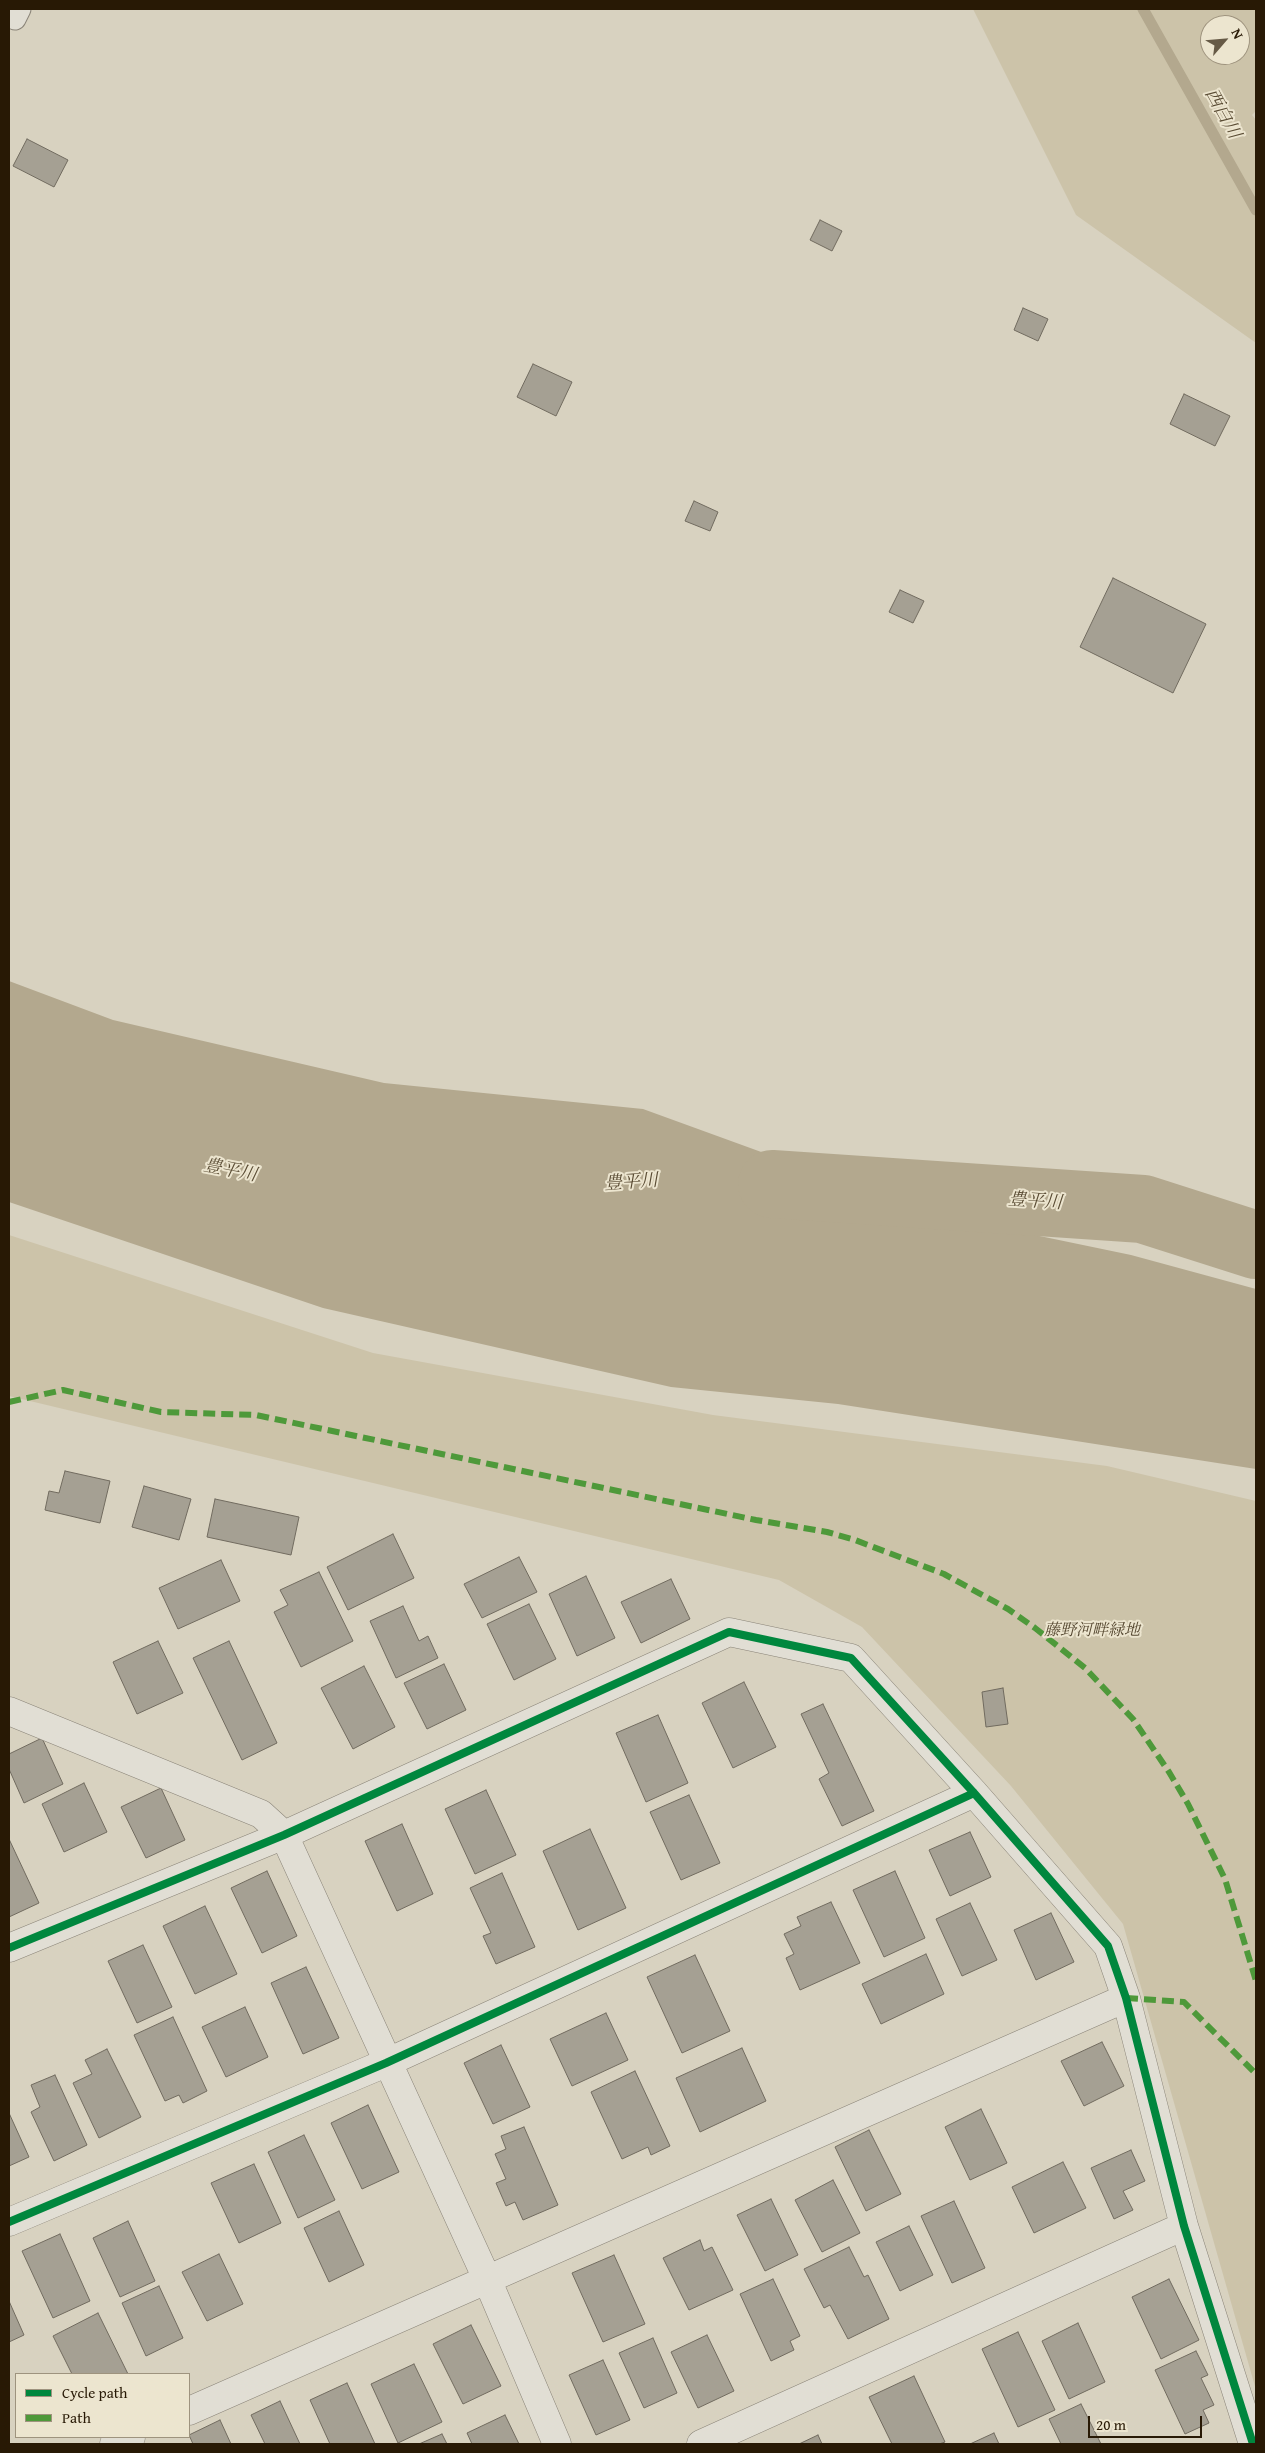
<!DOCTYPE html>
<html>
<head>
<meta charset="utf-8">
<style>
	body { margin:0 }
	#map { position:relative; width:1265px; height:2453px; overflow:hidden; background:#d8d2c0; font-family:"Gentium Book Plus",serif }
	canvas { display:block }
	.frame { position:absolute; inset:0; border:10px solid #281905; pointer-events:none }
	.legend { position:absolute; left:15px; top:2373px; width:175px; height:65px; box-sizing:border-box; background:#ece5cf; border:1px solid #9e937e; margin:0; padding:6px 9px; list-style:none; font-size:15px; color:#281905 }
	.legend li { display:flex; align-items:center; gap:10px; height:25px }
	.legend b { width:25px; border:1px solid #9e937e }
	.north { position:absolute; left:1200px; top:15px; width:50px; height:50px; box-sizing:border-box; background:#ece5cf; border:1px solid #9e937e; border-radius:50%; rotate:63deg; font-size:14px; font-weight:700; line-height:20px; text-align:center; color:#281905 }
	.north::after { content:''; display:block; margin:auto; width:18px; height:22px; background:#665a46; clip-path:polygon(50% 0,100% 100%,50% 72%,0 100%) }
	.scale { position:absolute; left:1088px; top:2416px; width:114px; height:22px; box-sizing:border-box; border:2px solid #281905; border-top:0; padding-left:6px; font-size:15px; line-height:18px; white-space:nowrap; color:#281905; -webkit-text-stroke:4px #ece5cf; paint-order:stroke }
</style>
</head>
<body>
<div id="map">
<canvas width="1265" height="2453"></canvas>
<div class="frame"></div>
<ul class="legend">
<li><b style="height:6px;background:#00873e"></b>Cycle path</li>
<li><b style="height:6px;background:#4e993a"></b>Path</li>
</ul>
<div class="north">N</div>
<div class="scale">20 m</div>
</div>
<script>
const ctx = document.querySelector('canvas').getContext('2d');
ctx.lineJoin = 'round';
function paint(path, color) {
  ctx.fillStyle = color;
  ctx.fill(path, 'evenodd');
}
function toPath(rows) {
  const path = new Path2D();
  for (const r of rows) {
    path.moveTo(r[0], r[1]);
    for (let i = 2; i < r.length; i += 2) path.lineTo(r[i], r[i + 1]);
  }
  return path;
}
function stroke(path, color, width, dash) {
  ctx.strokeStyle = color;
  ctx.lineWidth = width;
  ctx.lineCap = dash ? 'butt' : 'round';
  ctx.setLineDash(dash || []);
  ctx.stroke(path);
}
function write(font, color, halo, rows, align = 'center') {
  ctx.font = font + ' "Gentium Book Plus","Noto Serif JP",serif';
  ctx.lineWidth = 4;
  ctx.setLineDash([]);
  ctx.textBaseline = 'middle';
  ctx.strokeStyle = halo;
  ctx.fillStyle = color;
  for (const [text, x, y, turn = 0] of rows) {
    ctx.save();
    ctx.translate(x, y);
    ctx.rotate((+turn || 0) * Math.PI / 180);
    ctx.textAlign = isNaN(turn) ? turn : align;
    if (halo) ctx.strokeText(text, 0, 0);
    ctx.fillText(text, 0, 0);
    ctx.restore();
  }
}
paint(toPath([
	[973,9,1256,9,1256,111,1252,115,1256,120,1256,343,1076,215],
	[1210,25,1240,25,1240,55,1210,55],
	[9,1235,373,1353,713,1415,1107,1466,1256,1501,1256,2390,1123,1924,1011,1786,862,1627,779,1580,9,1396]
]), '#ccc3a9');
paint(toPath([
	[9,981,113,1020,384,1083,643,1109,929,1213,1131,1255,1256,1289,1256,1469,838,1404,671,1387,323,1308,9,1202]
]), '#b3a88e');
stroke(toPath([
	[1143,9,1256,210]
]), '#b3a88e', 11);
stroke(toPath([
	[772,1184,1143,1209,1256,1245]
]), '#b3a88e', 68);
const building = toPath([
	[27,139,68,160,54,187,13,166,27,139],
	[820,220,842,231,832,251,810,240,820,220],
	[1023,308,1048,319,1038,341,1014,330,1023,308],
	[533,364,572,382,556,416,517,397,533,364],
	[1184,394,1230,416,1215,446,1170,424,1184,394],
	[694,501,718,512,710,531,685,521,694,501],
	[1113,578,1206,624,1173,693,1080,647,1113,578],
	[900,590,924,601,913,623,889,612,900,590],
	[65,1471,110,1481,100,1523,45,1510,49,1491,59,1493,65,1471],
	[144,1486,191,1499,179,1540,132,1527,144,1486],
	[215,1499,299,1517,291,1555,207,1537,215,1499],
	[393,1534,414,1578,348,1610,327,1567,393,1534],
	[519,1557,537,1592,482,1618,464,1584,519,1557],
	[221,1560,240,1601,178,1629,159,1588,221,1560],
	[319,1572,353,1641,301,1667,274,1612,288,1605,280,1590,319,1572],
	[586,1576,615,1638,577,1656,549,1594,586,1576],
	[671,1579,690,1619,641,1643,621,1602,671,1579],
	[529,1604,556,1659,514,1680,487,1624,529,1604],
	[403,1606,419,1641,428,1636,438,1658,396,1678,370,1621,403,1606],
	[158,1641,183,1693,137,1714,113,1662,158,1641],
	[229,1641,277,1743,242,1760,193,1658,229,1641],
	[444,1664,466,1710,427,1729,404,1683,444,1664],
	[364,1666,395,1727,353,1749,321,1688,364,1666],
	[744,1682,776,1747,733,1768,702,1703,744,1682],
	[1003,1688,1008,1724,986,1727,982,1692,1003,1688],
	[823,1704,874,1811,842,1826,819,1779,829,1773,801,1714,823,1704],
	[658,1715,688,1783,646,1802,616,1733,658,1715],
	[42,1738,63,1784,24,1803,9,1769,9,1754,42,1738],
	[84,1783,107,1832,64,1852,42,1804,84,1783],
	[161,1788,185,1840,146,1858,121,1807,161,1788],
	[486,1790,516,1855,475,1874,445,1809,486,1790],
	[689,1795,720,1863,681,1880,650,1812,689,1795],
	[402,1824,433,1894,397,1911,365,1841,402,1824],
	[590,1829,626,1908,578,1930,543,1851,590,1829],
	[970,1832,991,1877,950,1896,929,1850,970,1832],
	[9,1839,39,1903,9,1917,9,1839],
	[267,1871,297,1936,262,1953,231,1888,267,1871],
	[895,1871,925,1938,884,1957,853,1890,895,1871],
	[502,1873,535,1947,496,1964,483,1936,491,1933,470,1888,502,1873],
	[831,1902,860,1963,800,1990,786,1958,794,1954,784,1934,801,1926,797,1917,831,1902],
	[970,1903,997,1960,962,1976,936,1919,970,1903],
	[205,1906,237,1974,195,1994,163,1926,205,1906],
	[1051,1913,1074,1962,1036,1980,1014,1930,1051,1913],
	[143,1945,172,2007,137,2023,108,1961,143,1945],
	[926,1954,944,1994,881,2024,862,1984,926,1954],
	[695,1955,730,2031,682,2053,647,1977,695,1955],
	[306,1967,339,2038,303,2054,271,1983,306,1967],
	[245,2007,268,2057,226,2077,202,2027,245,2007],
	[606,2013,628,2060,572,2086,550,2039,606,2013],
	[173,2017,207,2091,183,2103,179,2095,165,2101,134,2035,173,2017],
	[1102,2042,1124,2086,1084,2106,1061,2061,1102,2042],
	[501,2045,530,2107,493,2124,464,2063,501,2045],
	[742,2048,766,2101,700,2132,676,2078,742,2048],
	[107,2049,141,2117,99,2138,73,2083,92,2074,85,2060,107,2049],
	[635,2071,670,2146,651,2155,648,2147,622,2159,591,2092,635,2071],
	[55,2075,87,2145,54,2161,31,2112,40,2107,31,2085,55,2075],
	[368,2105,399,2172,362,2189,331,2123,368,2105],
	[981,2109,1007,2163,970,2180,945,2127,981,2109],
	[9,2113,29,2157,9,2166,9,2113],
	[524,2127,558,2205,523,2220,515,2202,506,2206,496,2183,506,2179,495,2154,506,2149,501,2136,524,2127],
	[869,2130,901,2194,866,2211,835,2147,869,2130],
	[304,2135,335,2200,298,2218,268,2152,304,2135],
	[1131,2150,1145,2181,1123,2191,1133,2210,1114,2219,1091,2168,1131,2150],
	[1063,2162,1086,2208,1034,2233,1012,2187,1063,2162],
	[254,2164,281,2223,239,2243,211,2183,254,2164],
	[833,2180,860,2233,822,2252,795,2200,833,2180],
	[771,2199,798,2255,765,2271,737,2215,771,2199],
	[954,2201,985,2268,952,2283,921,2216,954,2201],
	[339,2211,364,2265,329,2282,304,2228,339,2211],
	[128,2221,155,2281,120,2297,93,2238,128,2221],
	[909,2226,933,2275,900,2291,876,2242,909,2226],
	[60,2234,90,2301,53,2318,22,2251,60,2234],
	[700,2240,704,2251,712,2247,733,2290,689,2310,663,2258,700,2240],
	[849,2247,864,2277,868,2275,889,2319,848,2339,830,2305,824,2308,804,2269,849,2247],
	[219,2254,243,2304,207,2321,182,2272,219,2254],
	[614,2255,645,2324,603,2342,572,2273,614,2255],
	[773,2279,800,2336,790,2341,794,2350,771,2361,740,2294,773,2279],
	[1169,2279,1199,2340,1161,2359,1132,2297,1169,2279],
	[159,2286,183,2338,146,2356,122,2303,159,2286],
	[9,2301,24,2335,9,2342,9,2301],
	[98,2313,128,2374,72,2374,53,2336,98,2313],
	[1078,2323,1105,2382,1069,2399,1042,2341,1078,2323],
	[471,2325,501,2386,463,2404,433,2344,471,2325],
	[1018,2332,1055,2410,1018,2427,982,2349,1018,2332],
	[707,2335,734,2391,698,2408,671,2352,707,2335],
	[653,2338,677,2393,644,2408,619,2353,653,2338],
	[1196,2351,1208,2375,1201,2378,1214,2405,1203,2410,1209,2423,1185,2434,1155,2370,1196,2351],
	[603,2360,630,2420,596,2435,569,2375,603,2360],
	[414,2364,442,2422,398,2443,371,2384,414,2364],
	[914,2376,945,2442,939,2444,892,2444,869,2397,914,2376],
	[347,2383,375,2444,330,2444,310,2400,347,2383],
	[280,2401,300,2444,265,2444,251,2415,280,2401],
	[1081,2404,1101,2444,1061,2444,1049,2419,1081,2404],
	[505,2415,519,2444,472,2444,467,2433,505,2415],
	[220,2420,231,2444,193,2444,189,2435,220,2420],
	[994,2433,999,2444,970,2444,994,2433],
	[442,2434,447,2444,419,2444,442,2434],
	[818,2435,822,2444,799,2444,818,2435]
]);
paint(building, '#a5a093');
stroke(building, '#716b5f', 1);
const service = toPath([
	[9,16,15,19,20,9]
]);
const minor = toPath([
	[9,1711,261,1814,284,1835,487,2279,557,2444],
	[9,1948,284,1835,729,1632,851,1658,974,1793,1108,1946,1126,1998,1184,2226,1253,2444],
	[9,2222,386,2063,974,1793],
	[189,2411,1126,1998],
	[114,2444,131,2437],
	[701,2444,1184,2226]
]);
stroke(service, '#8a8478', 23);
stroke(minor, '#8a8478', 29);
stroke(service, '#e1ded4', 21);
stroke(minor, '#e1ded4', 28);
stroke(toPath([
	[9,1402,63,1390,161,1412,256,1415,756,1520,827,1532,855,1540,944,1574,1008,1609,1035,1628,1085,1668,1133,1719,1169,1772,1188,1804,1225,1879,1256,1981],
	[1126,1998,1184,2002,1256,2074]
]), '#4e993a', 6, [12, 6]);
stroke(toPath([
	[9,1948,284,1835,729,1632,851,1658,974,1793,1108,1946,1126,1998,1184,2226,1253,2444],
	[9,2222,386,2063,974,1793]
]), '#00873e', 8);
write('italic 16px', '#564831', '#ece5cf', [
	["藤野河畔緑地",1092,1631]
]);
write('italic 18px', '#594b33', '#ece5cf', [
	["西白川",1222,114,61],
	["豊平川",230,1171,11],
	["豊平川",631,1183,-4],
	["豊平川",1035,1202,4]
]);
</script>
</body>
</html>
